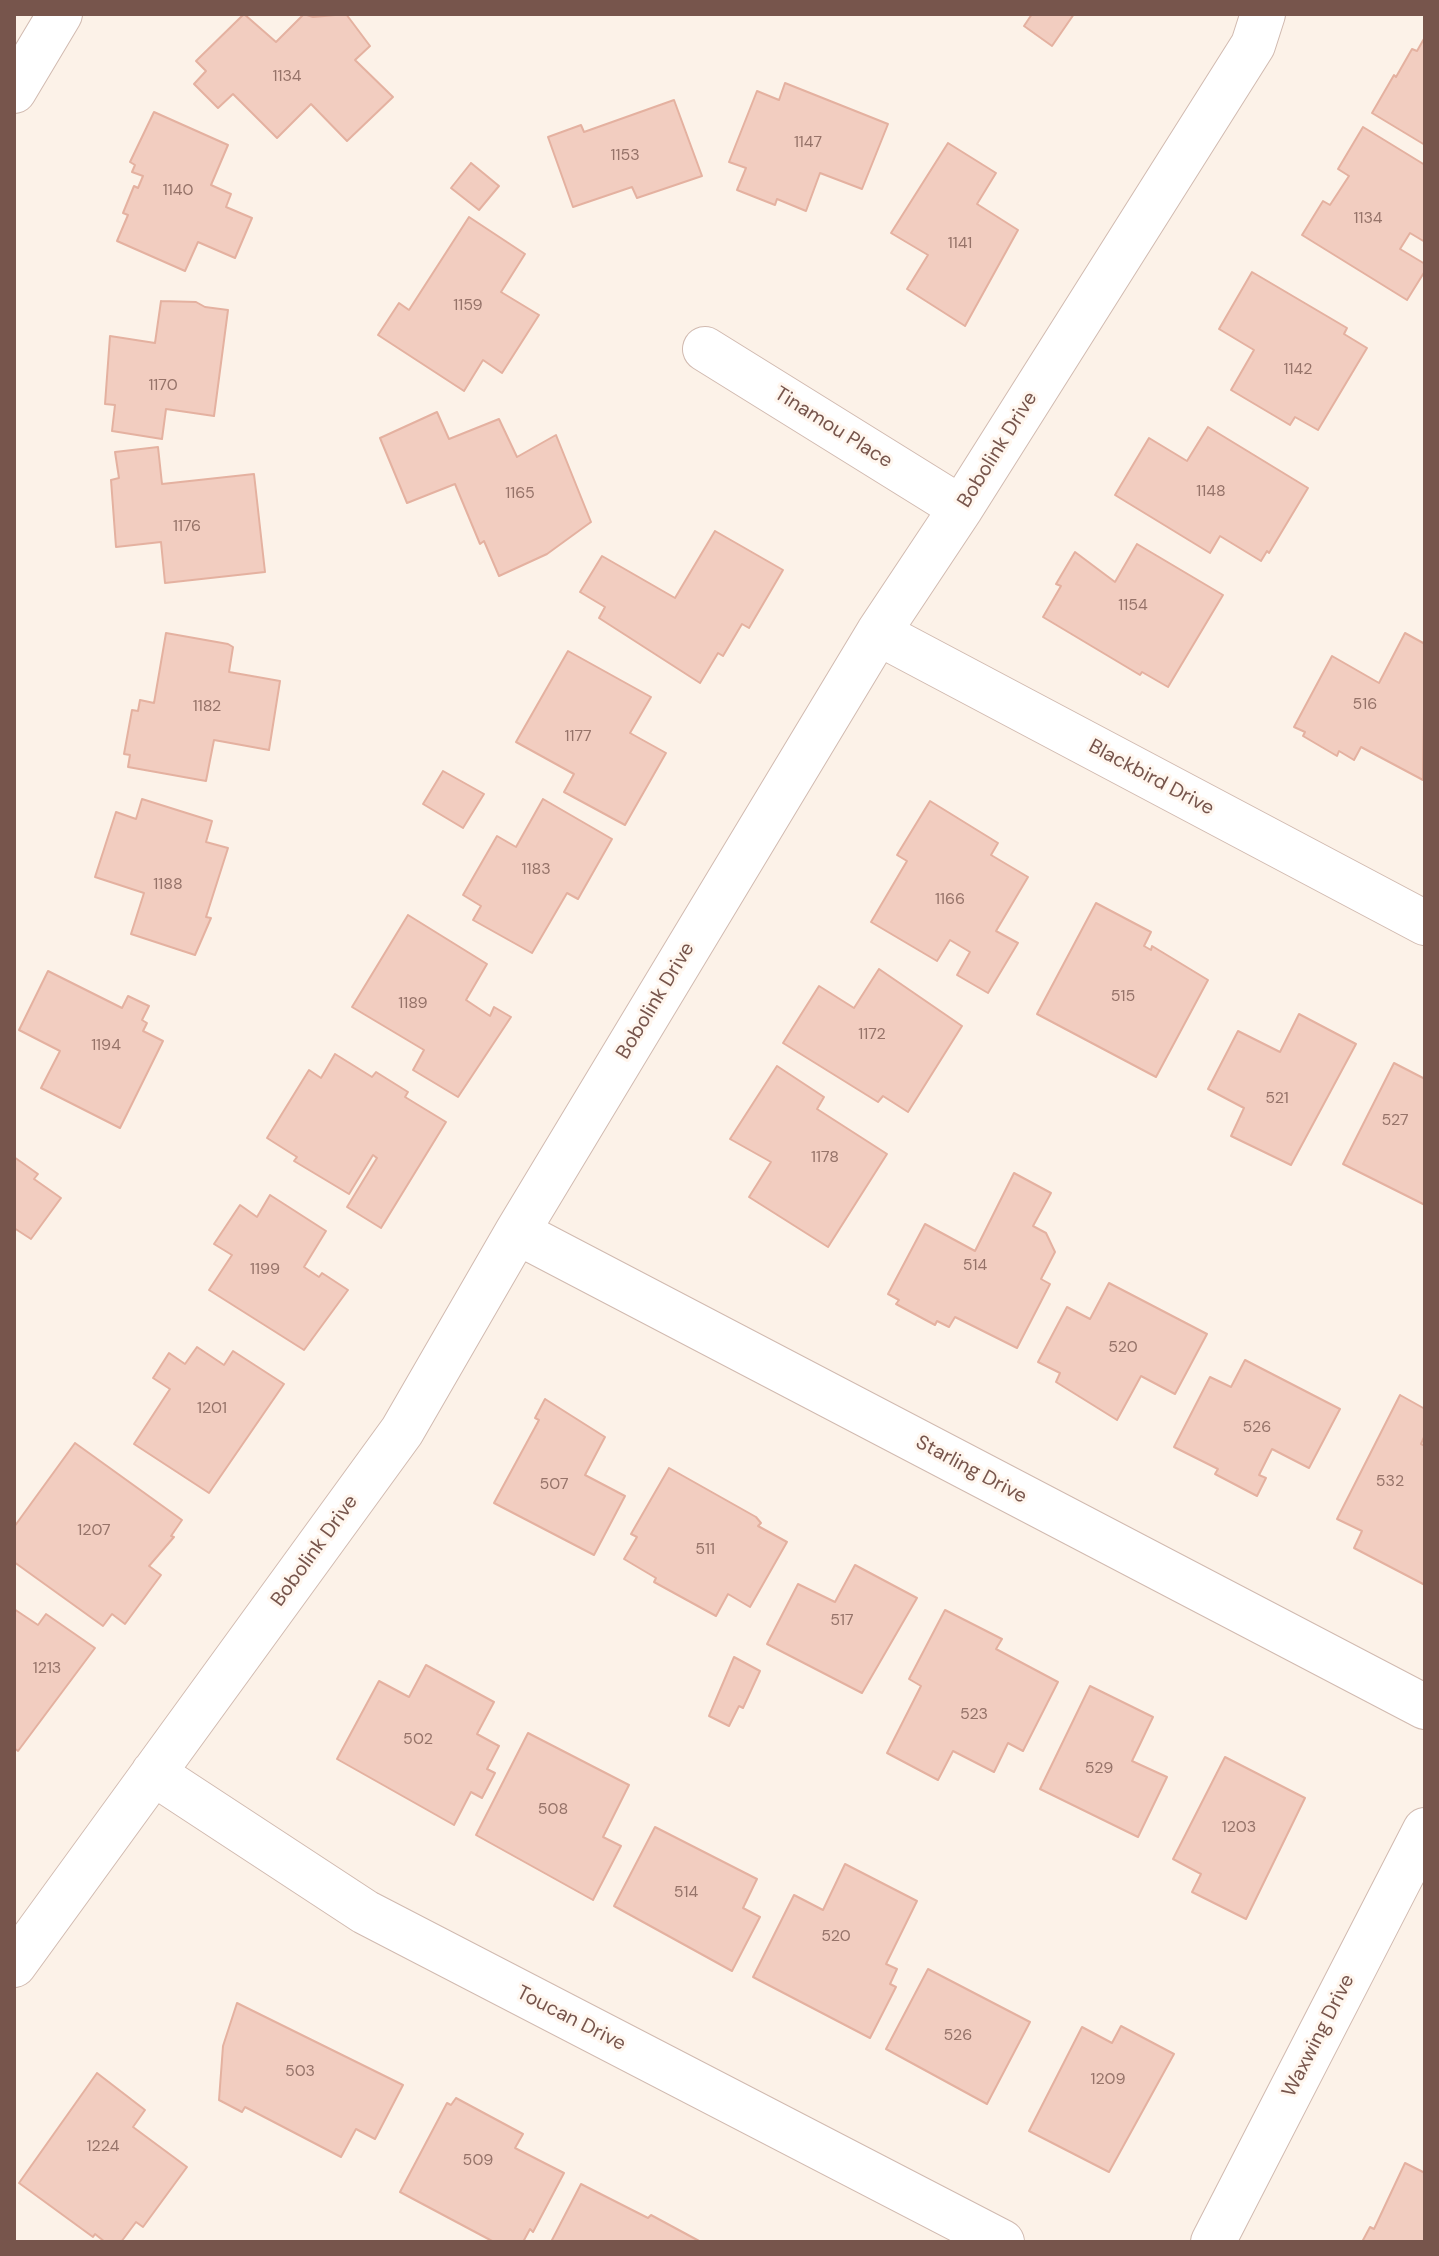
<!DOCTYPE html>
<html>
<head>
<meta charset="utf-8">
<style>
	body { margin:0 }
	#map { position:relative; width:1439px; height:2256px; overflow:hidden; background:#fcf2e8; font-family:"DM Sans",sans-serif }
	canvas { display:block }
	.frame { position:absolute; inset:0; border:16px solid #77554c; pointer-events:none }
</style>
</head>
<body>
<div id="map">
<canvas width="1439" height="2256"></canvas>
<div class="frame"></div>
</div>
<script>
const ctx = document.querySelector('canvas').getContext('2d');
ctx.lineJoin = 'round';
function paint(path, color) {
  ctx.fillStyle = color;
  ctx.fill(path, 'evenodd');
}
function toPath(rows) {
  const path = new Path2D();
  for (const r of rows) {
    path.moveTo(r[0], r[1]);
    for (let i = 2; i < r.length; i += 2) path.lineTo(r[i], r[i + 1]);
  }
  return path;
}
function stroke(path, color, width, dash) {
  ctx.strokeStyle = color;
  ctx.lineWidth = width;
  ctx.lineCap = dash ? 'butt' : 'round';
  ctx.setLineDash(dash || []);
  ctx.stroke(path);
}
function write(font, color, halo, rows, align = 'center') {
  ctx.font = font + ' "DM Sans",sans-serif';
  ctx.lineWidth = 6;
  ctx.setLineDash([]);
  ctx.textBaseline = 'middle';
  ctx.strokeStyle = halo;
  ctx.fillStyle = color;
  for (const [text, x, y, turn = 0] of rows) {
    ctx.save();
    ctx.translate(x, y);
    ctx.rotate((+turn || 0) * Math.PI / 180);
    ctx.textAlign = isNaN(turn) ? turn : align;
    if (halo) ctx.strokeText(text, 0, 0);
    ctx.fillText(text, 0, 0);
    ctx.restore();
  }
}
const building = toPath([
	[244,14,276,42,304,14,313,17,346,14,370,46,355,60,393,97,347,141,311,104,277,138,233,94,218,108,194,84,206,71,196,61,244,14],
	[1032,14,1074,14,1052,46,1024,26,1032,14],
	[1425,37,1425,145,1372,113,1394,75,1396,77,1412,49,1417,51,1425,37],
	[785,83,888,124,862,189,820,173,806,211,777,199,775,205,737,190,746,168,729,162,757,91,779,100,785,83],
	[674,100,702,176,637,198,632,187,573,207,548,137,581,125,584,132,674,100],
	[154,112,228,145,211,185,231,194,226,207,252,218,235,258,198,242,185,271,117,241,128,215,123,213,134,186,138,188,143,176,132,172,135,165,130,162,154,112],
	[1363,127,1425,165,1425,242,1410,233,1400,249,1425,264,1425,271,1407,300,1302,235,1323,201,1330,205,1349,176,1338,169,1363,127],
	[948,143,996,173,977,204,1018,230,965,326,907,289,928,255,891,233,948,143],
	[471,163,499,186,479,210,451,188,471,163],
	[469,217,525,254,501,292,539,315,502,373,483,360,464,391,378,335,399,303,409,310,469,217],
	[1252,272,1347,328,1344,334,1367,348,1318,430,1295,417,1290,425,1231,390,1254,350,1219,329,1252,272],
	[161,301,196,302,205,307,228,310,214,416,166,409,162,439,112,431,115,405,105,404,110,336,155,343,161,301],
	[437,412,449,439,499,419,517,457,556,435,591,522,547,554,499,576,484,541,480,544,455,484,407,503,380,438,437,412],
	[1208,427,1308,488,1269,553,1267,551,1261,561,1220,536,1210,553,1115,495,1149,438,1187,461,1208,427],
	[158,447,162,484,254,474,265,572,165,583,161,542,116,547,111,480,119,478,115,452,158,447],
	[715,531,783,570,749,628,742,624,723,656,718,653,700,683,599,618,605,607,580,592,602,556,675,598,715,531],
	[1137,544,1223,595,1168,687,1142,672,1140,675,1043,617,1061,586,1056,584,1075,552,1115,582,1137,544],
	[166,633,228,644,233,647,229,672,280,681,269,750,214,740,206,781,128,767,130,755,124,754,132,710,138,711,140,700,154,703,166,633],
	[1405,633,1425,644,1423,780,1361,747,1354,760,1339,751,1337,756,1303,736,1305,732,1294,727,1332,656,1379,683,1405,633],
	[568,651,651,697,630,733,666,753,625,825,564,792,574,774,516,742,568,651],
	[443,771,484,794,463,828,423,804,443,771],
	[142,799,212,821,206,842,228,848,206,917,211,918,195,955,131,934,144,893,95,877,116,812,136,819,142,799],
	[543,799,612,839,578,899,567,893,532,953,473,920,481,906,463,895,497,836,516,847,543,799],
	[930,801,998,843,991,855,1028,877,996,931,1018,943,988,993,957,975,970,952,950,940,937,961,871,922,907,861,897,855,930,801],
	[1096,903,1151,932,1144,946,1151,950,1152,946,1208,980,1156,1077,1037,1014,1096,903],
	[408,915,487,964,466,1000,490,1016,494,1007,511,1017,458,1097,413,1070,424,1050,352,1007,408,915],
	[879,969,962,1026,908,1112,883,1096,878,1102,783,1043,819,986,854,1008,879,969],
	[48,971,122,1008,128,996,149,1006,142,1020,147,1023,143,1031,163,1041,120,1128,41,1088,60,1051,19,1030,48,971],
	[1299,1014,1356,1044,1291,1165,1231,1136,1244,1108,1208,1089,1238,1031,1280,1052,1299,1014],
	[335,1054,372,1077,376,1072,408,1092,405,1097,446,1122,381,1228,347,1207,377,1158,373,1155,349,1194,294,1161,297,1157,267,1138,309,1070,321,1078,335,1054],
	[1394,1063,1425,1079,1425,1205,1343,1164,1394,1063],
	[777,1066,824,1097,817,1109,887,1154,828,1247,749,1197,771,1162,730,1139,777,1066],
	[14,1157,38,1174,34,1179,61,1198,31,1239,14,1228,14,1157],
	[1014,1173,1051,1193,1033,1226,1046,1233,1055,1252,1041,1279,1050,1284,1017,1348,955,1317,949,1327,937,1321,935,1325,896,1304,899,1300,888,1294,925,1224,975,1251,1014,1173],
	[270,1195,326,1231,304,1267,319,1277,322,1273,348,1290,304,1350,209,1290,232,1255,214,1244,240,1205,257,1217,270,1195],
	[1109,1283,1207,1334,1175,1394,1141,1376,1117,1420,1056,1382,1060,1373,1038,1362,1067,1307,1090,1319,1109,1283],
	[197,1347,224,1365,233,1351,284,1384,209,1493,134,1444,170,1389,153,1378,169,1353,185,1364,197,1347],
	[1245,1360,1340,1409,1309,1468,1272,1449,1259,1475,1266,1478,1257,1496,1215,1474,1218,1469,1174,1447,1210,1377,1231,1387,1245,1360],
	[1400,1395,1425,1409,1425,1435,1421,1444,1425,1446,1425,1585,1354,1548,1362,1531,1337,1519,1400,1395],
	[545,1399,605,1437,585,1475,625,1496,594,1555,494,1503,539,1420,535,1418,545,1399],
	[75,1443,182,1520,171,1536,174,1537,149,1566,161,1575,125,1624,112,1614,103,1626,14,1562,14,1527,75,1443],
	[669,1468,756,1517,761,1523,758,1526,787,1542,750,1607,728,1594,716,1616,654,1582,656,1578,624,1559,637,1537,631,1534,669,1468],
	[855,1565,917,1598,862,1693,767,1644,798,1584,835,1602,855,1565],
	[14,1609,38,1625,46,1614,95,1648,18,1751,14,1748,14,1609],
	[945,1610,1002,1639,996,1649,1058,1682,1023,1751,1008,1743,994,1772,953,1751,938,1780,887,1753,921,1686,909,1679,945,1610],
	[734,1657,760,1671,743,1708,739,1706,729,1726,709,1716,734,1657],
	[426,1665,494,1702,477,1734,499,1746,487,1769,495,1773,482,1798,471,1792,454,1825,337,1759,379,1681,409,1697,426,1665],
	[1090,1686,1153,1717,1132,1761,1167,1777,1138,1837,1040,1789,1090,1686],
	[528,1733,629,1785,603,1837,621,1846,593,1900,476,1835,528,1733],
	[1225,1757,1305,1798,1246,1919,1192,1892,1201,1874,1173,1859,1225,1757],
	[655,1827,757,1879,743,1908,760,1917,732,1971,614,1906,655,1827],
	[845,1864,917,1901,886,1964,897,1969,890,1984,896,1987,870,2038,753,1977,794,1895,823,1910,845,1864],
	[928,1969,1030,2022,987,2104,886,2049,928,1969],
	[237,2003,403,2085,375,2139,356,2129,341,2157,245,2107,242,2112,219,2100,223,2046,237,2003],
	[1121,2026,1174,2054,1109,2172,1029,2131,1082,2027,1112,2043,1121,2026],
	[97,2073,145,2110,133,2127,187,2167,143,2227,136,2222,121,2242,105,2242,95,2234,93,2237,19,2183,97,2073],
	[456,2098,523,2134,515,2148,564,2173,533,2232,530,2229,523,2242,494,2242,400,2192,447,2103,451,2105,456,2098],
	[1405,2163,1425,2173,1425,2242,1362,2242,1370,2227,1374,2229,1405,2163],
	[581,2184,648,2218,651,2215,701,2242,551,2242,581,2184]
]);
paint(building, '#f2cdc0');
stroke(building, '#e4b1a0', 2);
const minor = toPath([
	[14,91,60,14],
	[705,349,961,508],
	[878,633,1425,923],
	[517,1232,1425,1707],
	[153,1773,365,1912,1002,2242],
	[14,1965,402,1431,517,1232,878,633,961,508,1253,45,1263,14],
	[1213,2242,1425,1830]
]);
stroke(minor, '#d1bab0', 46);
stroke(minor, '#fff', 44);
write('16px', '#967369', null, [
	["1134",287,77],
	["1147",808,143],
	["1153",625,156],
	["1140",178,191],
	["1134",1368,219],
	["1141",960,244],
	["1159",468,306],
	["1142",1298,370],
	["1170",163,386],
	["1148",1211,492],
	["1165",520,494],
	["1176",187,527],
	["1154",1133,606],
	["516",1365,705],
	["1182",207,707],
	["1177",578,737],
	["1183",536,870],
	["1188",168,885],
	["1166",950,900],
	["515",1123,997],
	["1189",413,1004],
	["1172",872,1035],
	["1194",106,1046],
	["521",1277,1099],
	["527",1395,1121],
	["1178",825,1158],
	["514",975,1266],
	["1199",265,1270],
	["520",1123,1348],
	["1201",212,1409],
	["526",1257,1428],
	["532",1390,1482],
	["507",554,1485],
	["1207",94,1531],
	["511",705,1550],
	["517",842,1621],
	["1213",47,1669],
	["523",974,1715],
	["502",418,1740],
	["529",1099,1769],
	["508",553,1810],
	["1203",1239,1828],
	["514",686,1893],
	["520",836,1937],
	["526",958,2036],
	["503",300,2072],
	["1209",1108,2080],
	["1224",103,2147],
	["509",478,2161]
]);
write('20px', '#77554c', '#fff6ee', [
	["Tinamou Place",833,428,32],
	["Bobolink Drive",998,450,-58],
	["Blackbird Drive",1151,778,28],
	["Bobolink Drive",656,1001,-59],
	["Starling Drive",971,1470,28],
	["Bobolink Drive",315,1551,-54],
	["Toucan Drive",571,2019,27],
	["Waxwing Drive",1319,2036,-63]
]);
</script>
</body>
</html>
